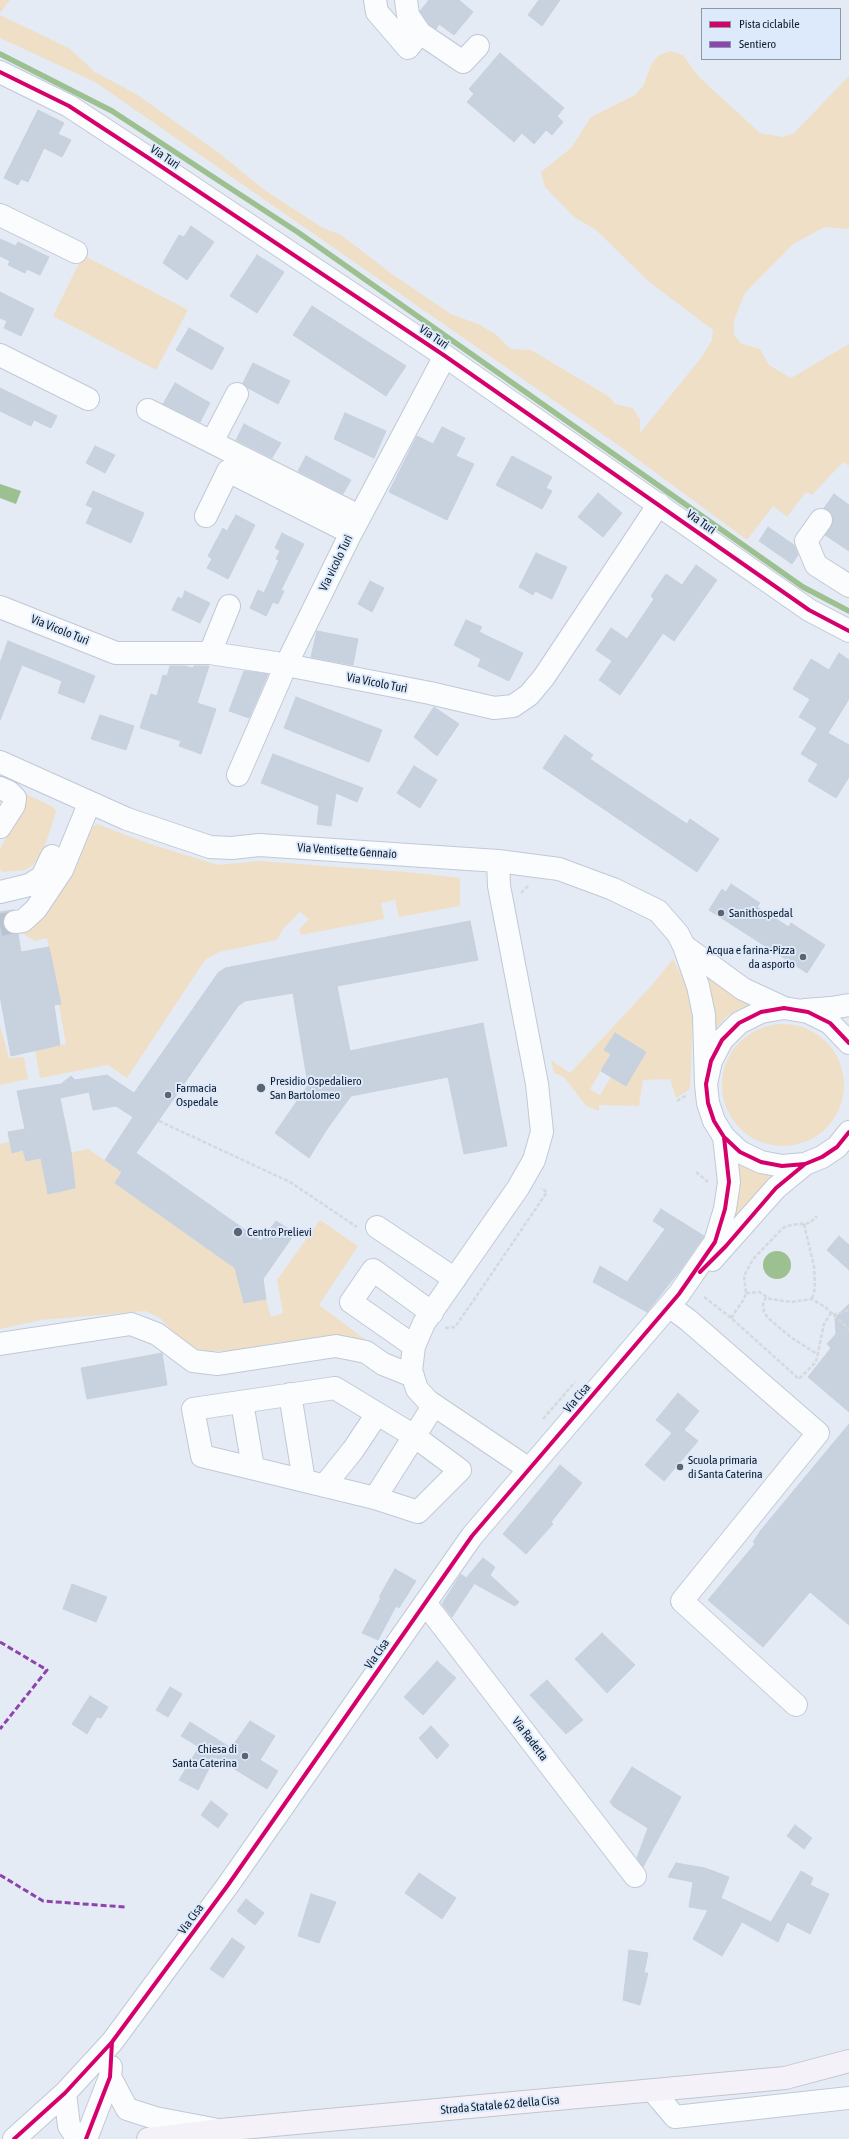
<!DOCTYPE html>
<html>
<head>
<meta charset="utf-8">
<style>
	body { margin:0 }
	#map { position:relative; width:849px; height:2139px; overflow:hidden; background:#e4ebf5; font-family:"Asap Condensed",sans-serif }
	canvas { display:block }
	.legend { position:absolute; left:701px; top:8px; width:140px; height:52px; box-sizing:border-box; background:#ddeafc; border:1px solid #8b98a9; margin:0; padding:5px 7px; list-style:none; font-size:12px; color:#101c2c }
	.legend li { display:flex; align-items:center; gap:8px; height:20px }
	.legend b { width:20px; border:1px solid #8b98a9 }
</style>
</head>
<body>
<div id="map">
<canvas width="849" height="2139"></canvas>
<ul class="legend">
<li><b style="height:5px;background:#d6006c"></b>Pista ciclabile</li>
<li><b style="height:5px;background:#8e44ad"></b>Sentiero</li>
</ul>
</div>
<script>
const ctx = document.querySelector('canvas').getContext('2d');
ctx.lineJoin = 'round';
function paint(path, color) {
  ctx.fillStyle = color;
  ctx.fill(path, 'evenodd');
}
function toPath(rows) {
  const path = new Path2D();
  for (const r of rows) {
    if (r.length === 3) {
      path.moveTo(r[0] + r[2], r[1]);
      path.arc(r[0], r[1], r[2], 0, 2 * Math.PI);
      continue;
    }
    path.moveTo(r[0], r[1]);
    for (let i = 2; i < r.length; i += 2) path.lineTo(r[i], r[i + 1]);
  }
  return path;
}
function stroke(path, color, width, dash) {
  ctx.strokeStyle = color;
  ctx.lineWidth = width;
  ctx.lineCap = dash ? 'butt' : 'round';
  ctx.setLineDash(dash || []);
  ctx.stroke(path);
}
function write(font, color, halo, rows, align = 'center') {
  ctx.font = font + ' "Asap Condensed",sans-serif';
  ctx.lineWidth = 4;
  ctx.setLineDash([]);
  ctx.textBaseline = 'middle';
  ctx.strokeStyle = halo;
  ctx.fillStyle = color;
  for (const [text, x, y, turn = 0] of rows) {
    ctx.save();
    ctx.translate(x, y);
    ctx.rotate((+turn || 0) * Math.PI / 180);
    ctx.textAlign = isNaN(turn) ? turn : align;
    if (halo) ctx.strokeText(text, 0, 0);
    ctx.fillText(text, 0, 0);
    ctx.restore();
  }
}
paint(toPath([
	[0,0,10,0,0,13],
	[0,15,69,48,95,72,136,94,219,153,266,191,323,228,341,235,392,274,451,314,478,324,495,334,511,349,531,350,608,396,615,404,633,408,640,420,640,433,701,358,712,340,713,330,648,281,596,230,574,217,545,187,541,172,571,148,591,117,635,95,643,86,652,63,659,55,671,51,683,55,698,76,760,133,783,137,794,133,849,76,849,229,825,227,793,244,745,293,734,320,734,334,740,343,760,349,769,365,791,378,849,344,849,466,843,462,812,495,806,492,787,517,773,506,747,540,625,450,95,82,0,38],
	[83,255,188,310,156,370,53,316],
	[26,794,53,807,56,811,51,828,43,851,33,865,25,870,3,872,0,870,0,850],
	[97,824,150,844,218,865,258,861,407,872,460,878,460,906,399,917,395,900,381,903,384,919,301,935,299,930,309,919,300,912,283,929,277,940,219,952,205,960,127,1078,108,1065,40,1078,35,1050,66,1044,47,938,35,941,20,932,75,859,93,827],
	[673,959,688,987,693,1018,690,1089,676,1098,670,1079,643,1080,639,1106,599,1105,599,1111,586,1106,564,1077,554,1073,551,1060,570,1073,652,985],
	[615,1033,646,1052,626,1086,611,1077,600,1095,590,1089,611,1054,604,1050],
	[695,960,753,1005,739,1009,726,1017,711,1035],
	[783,1085,61],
	[0,1025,9,1058,24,1057,28,1079,0,1085],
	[9,1142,12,1153,23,1150,26,1161,41,1158,48,1194,75,1188,69,1153,88,1149,122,1172,115,1183,235,1268,244,1303,266,1299,271,1317,283,1313,277,1280,320,1220,358,1246,319,1305,386,1355,331,1337,276,1343,231,1351,202,1351,184,1343,160,1318,145,1311,41,1320,0,1329,0,1144],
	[729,1157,785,1172,727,1226]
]), '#f0dfc7');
paint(toPath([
	[0,484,21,491,16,504,0,498],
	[777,1265,14]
]), '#9dc091');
stroke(toPath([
	[0,54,112,111,299,233,803,587,849,611]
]), '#9dc091', 5.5);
const building = toPath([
	[429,0,459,0,473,12,454,35,439,24,436,29,429,24,420,11,429,0],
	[539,0,560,0,542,26,528,15,539,0],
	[500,53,564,108,557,116,563,122,552,135,546,130,534,144,522,133,514,142,467,102,474,94,469,89,500,53],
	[38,110,64,123,58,134,71,140,62,157,44,148,28,182,21,179,18,185,4,178,38,110],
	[191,226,214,242,187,280,163,263,179,235,184,237,191,226],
	[0,239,16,246,18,242,49,257,40,275,27,269,25,273,8,265,10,261,0,256,0,239],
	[257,255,284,272,257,313,230,296,257,255],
	[0,292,34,309,21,336,4,328,7,321,0,318,0,292],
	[312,306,406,366,386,396,293,335,312,306],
	[189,328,224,348,212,370,176,350,189,328],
	[253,363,290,381,278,404,248,388,243,383,253,363],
	[175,383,210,403,200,422,163,404,175,383],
	[0,388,57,416,51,428,34,420,31,426,0,411,0,388],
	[345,413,386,431,374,458,334,439,345,413],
	[244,424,281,443,272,458,236,440,244,424],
	[442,427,465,438,456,456,474,464,447,520,389,492,417,436,433,444,442,427],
	[95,446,115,455,105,473,86,463,95,446],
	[306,456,351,480,343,494,298,471,306,456],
	[512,456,552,477,546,488,552,491,542,509,496,485,512,456],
	[93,491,144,513,131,543,86,523,93,508,86,505,93,491],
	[598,493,622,513,603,537,578,517,598,493],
	[834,494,849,505,849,551,825,535,833,521,832,514,824,508,834,494],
	[236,515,255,525,228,579,207,568,212,559,208,556,223,528,227,531,236,515],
	[768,527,794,545,798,555,792,564,759,541,768,527],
	[282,533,304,544,281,590,284,591,278,604,273,602,266,616,250,608,258,590,264,593,279,560,276,559,280,551,275,548,282,533],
	[536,553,567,567,552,599,535,591,533,595,519,587,536,553],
	[696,565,717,580,674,641,663,633,620,695,599,680,612,661,596,650,611,628,627,639,654,599,651,596,666,574,682,585,696,565],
	[370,581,384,588,372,612,358,604,370,581],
	[185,591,210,603,200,623,172,610,178,597,182,599,185,591],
	[466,620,482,627,479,632,523,653,509,681,478,666,481,659,454,645,466,620],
	[317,631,358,639,353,665,311,657,317,631],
	[8,641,95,676,84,703,58,693,62,681,22,665,0,720,0,663,8,641],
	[839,653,849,660,849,699,828,733,849,745,849,777,836,798,808,781,818,764,801,754,817,728,799,717,810,699,793,689,811,659,829,670,839,653],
	[170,666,184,666,193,668,194,666,209,666,197,703,216,709,201,754,179,746,181,741,140,728,151,694,157,696,163,675,167,676,170,666],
	[244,671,268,674,249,718,229,711,244,671],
	[296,697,382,730,369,762,284,728,296,697],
	[434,707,459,724,437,756,414,737,434,707],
	[100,715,134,726,126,750,91,739,100,715],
	[565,735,593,755,590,759,687,824,690,819,719,839,697,872,543,768,565,735],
	[273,754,363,788,357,802,336,793,331,826,317,824,319,806,261,783,273,754],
	[414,766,437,780,420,808,397,793,414,766],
	[731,884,760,903,757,907,789,927,791,923,825,945,807,973,709,910,722,889,726,892,731,884],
	[13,910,7,912,3,918,5,929,11,934,18,934,21,952,49,947,61,1004,54,1005,60,1045,11,1056,0,996,0,912,13,910],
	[470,921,478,960,337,986,350,1051,483,1023,507,1146,464,1154,448,1077,351,1096,327,1129,309,1158,275,1133,308,1085,293,993,245,1001,238,1006,136,1153,261,1241,276,1221,295,1233,263,1279,266,1299,244,1303,235,1268,115,1183,122,1172,105,1160,133,1117,116,1106,93,1110,89,1092,60,1098,71,1152,75,1188,48,1194,41,1158,26,1161,23,1150,12,1153,8,1132,25,1129,17,1091,61,1084,71,1076,75,1080,107,1075,134,1093,218,973,225,968,470,921],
	[615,1033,646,1052,626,1086,601,1071,611,1054,604,1050,615,1033],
	[661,1209,704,1236,681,1269,647,1312,593,1282,600,1266,627,1282,665,1229,653,1221,661,1209],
	[839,1236,849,1245,849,1270,827,1250,839,1236],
	[849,1304,849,1412,808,1377,831,1348,827,1344,836,1334,835,1318,849,1304],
	[162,1353,167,1385,87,1399,81,1368,162,1353],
	[678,1393,699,1411,684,1430,698,1441,664,1481,645,1465,672,1433,656,1420,678,1393],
	[849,1424,849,1625,810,1592,763,1647,708,1600,755,1544,753,1542,761,1530,849,1424],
	[560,1465,582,1483,551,1522,553,1524,526,1554,503,1534,560,1465],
	[483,1558,495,1567,490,1575,519,1602,515,1606,468,1580,474,1584,452,1617,442,1604,461,1574,466,1578,483,1558],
	[395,1569,416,1581,399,1608,396,1606,378,1640,362,1633,381,1598,379,1597,395,1569],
	[72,1584,107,1597,96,1622,63,1609,72,1584],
	[602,1633,635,1665,607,1693,575,1659,602,1633],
	[437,1661,456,1678,423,1715,404,1697,437,1661],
	[547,1680,583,1720,566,1734,530,1695,547,1680],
	[170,1687,182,1694,168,1717,156,1710,170,1687],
	[90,1696,108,1707,101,1718,97,1717,87,1734,72,1724,90,1696],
	[250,1721,275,1736,260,1760,278,1771,267,1789,215,1757,198,1790,179,1780,199,1747,181,1736,190,1722,231,1748,250,1721],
	[431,1726,449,1745,437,1759,419,1738,431,1726],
	[632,1767,681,1797,643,1867,637,1858,648,1828,614,1807,610,1802,632,1767],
	[211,1801,228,1814,218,1828,201,1815,211,1801],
	[795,1825,812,1838,804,1849,787,1836,795,1825],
	[676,1863,705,1868,729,1877,721,1898,771,1922,801,1871,813,1878,810,1885,829,1894,810,1934,787,1922,778,1942,742,1922,722,1956,693,1939,708,1910,689,1907,693,1882,668,1877,676,1863],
	[419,1873,456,1898,442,1919,405,1893,419,1873],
	[311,1894,336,1902,319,1943,298,1936,311,1894],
	[246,1899,264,1913,255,1925,237,1911,246,1899],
	[232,1938,245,1947,223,1978,210,1969,232,1938],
	[629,1950,648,1953,644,1973,648,1973,640,2005,623,2000,629,1950]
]);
paint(building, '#c8d1de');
stroke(building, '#c7d1de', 1);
stroke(toPath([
	[0,925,15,922]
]), '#bac2cd', 22, [22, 11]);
const minor = toPath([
	[375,0,377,12,408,48,420,33,463,62,478,46],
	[406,0,408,15,420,33],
	[0,72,69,106,150,159,445,356,809,610,849,631],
	[0,215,76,252],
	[0,355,88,399],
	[148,410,359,516],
	[212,442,237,394],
	[206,516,228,471,351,533],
	[821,520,806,541,816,565,849,586],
	[0,607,116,653,210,653,276,663,430,693,494,708,513,706,529,695,544,677,659,504],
	[210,653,229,606],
	[0,762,127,819,210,847,232,848,259,845,498,861,559,869,613,889,658,911,678,934,684,946,698,986,704,1015,706,1084],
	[238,775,286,665,351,533,445,356],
	[0,788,9,792,15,798,14,805,0,827],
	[498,861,499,886,537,1084,542,1132,534,1160,518,1188,424,1323,414,1346,411,1371,417,1389,428,1401,529,1469],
	[0,892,29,885,42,877,52,856],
	[15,922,23,921,36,909,62,870,89,804],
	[684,946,743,989,784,1008],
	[805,1010,831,1008,849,1005],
	[849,1043,830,1023,808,1012,784,1008,761,1012,739,1023,722,1040,711,1061,706,1084,708,1103,714,1121,724,1137,740,1152,761,1162,782,1166,805,1164,822,1157,837,1147,849,1132],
	[377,1227,455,1279],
	[712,1260,776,1188,805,1164],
	[669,1306,688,1320,818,1433,682,1601,796,1705],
	[0,1344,131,1324,157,1334,193,1361,218,1364,336,1346,366,1352,383,1364,413,1376],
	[414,1346,351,1302,373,1270,432,1313],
	[335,1388,414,1436,460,1470,418,1512,375,1498,202,1456,193,1409,335,1388],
	[290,1394,304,1481],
	[242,1402,253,1468],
	[324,1486,353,1450,377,1414],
	[375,1498,434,1405],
	[425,1603,635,1876],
	[110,2077,127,2109,155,2118,213,2129],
	[653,2091,675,2117,849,2098],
	[65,2093,69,2126,78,2139],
	[14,2139,65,2093,112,2042,228,1885,472,1536,679,1294,715,1242,725,1209,729,1182,724,1137],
	[86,2139,110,2077,111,2067]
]);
const major = toPath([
	[148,2139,220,2130,785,2078,849,2061]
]);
stroke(minor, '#c0c9d6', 24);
stroke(major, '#c1c6cd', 24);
stroke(toPath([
	[521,893,529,885],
	[677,1101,687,1095],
	[159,1121,290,1182,357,1227],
	[696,1172,708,1182],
	[804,1224,814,1266,815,1288,812,1299],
	[746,1293,759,1292,770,1299,791,1302,812,1299,825,1307,849,1329],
	[704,1297,730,1317,799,1379,816,1362,824,1324,831,1313],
	[766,1297,763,1304,764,1312,768,1318,792,1338,817,1354],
	[833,1315,849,1310],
	[731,1318,744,1299,746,1293,744,1276,753,1259,783,1228,791,1225,810,1223,817,1216],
	[445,1328,455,1327,480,1291,547,1192,541,1188],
	[543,1419,575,1382]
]), '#d6d8dc', 2.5, [4, 2]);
stroke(minor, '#fbfcfe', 22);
stroke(major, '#f4f2f8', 22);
stroke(toPath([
	[0,1642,47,1670,0,1729],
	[0,1875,43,1901,125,1907]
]), '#8e44ad', 3, [6, 3]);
stroke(toPath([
	[0,72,69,106,150,159,445,356,809,610,849,631],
	[849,1043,830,1023,808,1012,784,1008,761,1012,739,1023,722,1040,711,1061,706,1084,708,1103,714,1121,724,1137,740,1152,761,1162,782,1166,805,1164,822,1157,837,1147,849,1132],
	[700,1272,726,1246,776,1188,805,1164],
	[14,2139,65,2093,112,2042,228,1885,472,1536,679,1294,715,1242,725,1209,729,1182,724,1137],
	[86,2139,110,2077,112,2042]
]), '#d6006c', 4);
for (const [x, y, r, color] of [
	[721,913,4,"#5a6472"],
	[803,957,4,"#5a6472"],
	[261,1088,5,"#5a6472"],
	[168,1095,4,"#5a6472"],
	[238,1232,5,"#5a6472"],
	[680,1467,4,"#5a6472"],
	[245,1756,4,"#5a6472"]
]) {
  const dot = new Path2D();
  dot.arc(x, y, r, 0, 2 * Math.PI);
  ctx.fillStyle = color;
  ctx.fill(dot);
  stroke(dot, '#ddeafc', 1.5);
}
write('12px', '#101c2c', '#ddeafc', [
	["Via Turi",165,157,34],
	["Via Turi",434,337,34],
	["Via Turi",701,522,35],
	["Via vicolo Turì",336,563,-64],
	["Via Vicolo Turì",60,630,22],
	["Via Vicolo Turì",377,683,11],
	["Via Ventisette Gennaio",347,851,4],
	["Via Cisa",577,1398,-50],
	["Via Cisa",377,1654,-55],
	["Via Radetta",530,1739,53],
	["Via Cisa",191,1919,-54],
	["Strada Statale 62 della Cisa",500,2105,-5]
]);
write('12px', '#101c2c', '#ddeafc', [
	["Sanithospedal",729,913],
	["Acqua e farina-Pizza",795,950,"right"],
	["da asporto",795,964,"right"],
	["Presidio Ospedaliero",270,1081],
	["San Bartolomeo",270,1095],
	["Farmacia",176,1088],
	["Ospedale",176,1102],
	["Centro Prelievi",247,1232],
	["Scuola primaria",688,1460],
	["di Santa Caterina",688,1474],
	["Chiesa di",237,1749,"right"],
	["Santa Caterina",237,1763,"right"]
], 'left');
</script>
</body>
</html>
